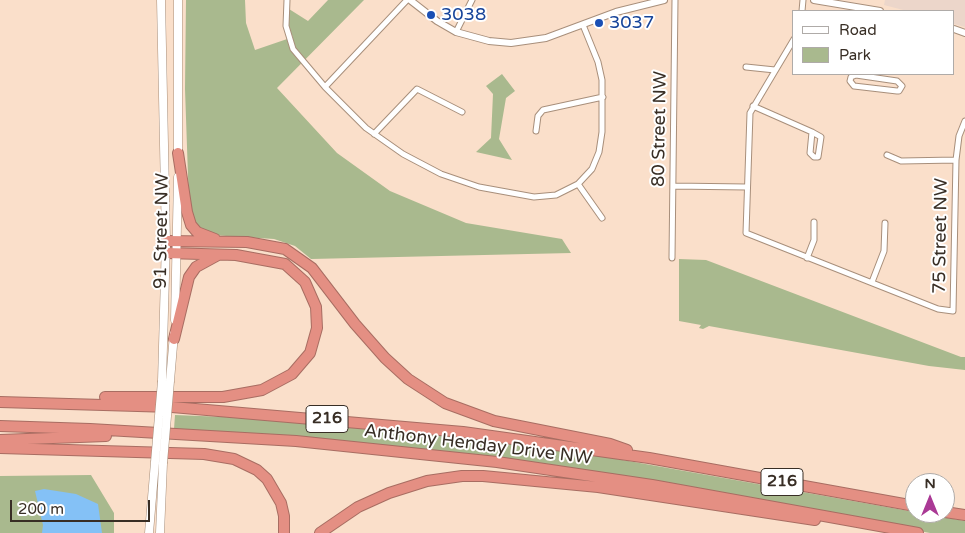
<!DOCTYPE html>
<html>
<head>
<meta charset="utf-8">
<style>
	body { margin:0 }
	#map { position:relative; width:965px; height:533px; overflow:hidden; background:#fadfca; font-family:"Varela Round",sans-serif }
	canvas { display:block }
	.legend { position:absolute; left:792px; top:10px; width:162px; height:65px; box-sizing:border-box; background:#fff; border:1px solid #afaba8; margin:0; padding:6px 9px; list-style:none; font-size:15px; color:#382e25 }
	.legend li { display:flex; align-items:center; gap:10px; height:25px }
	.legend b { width:25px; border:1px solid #afaba8 }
	.north { position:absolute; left:905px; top:473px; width:50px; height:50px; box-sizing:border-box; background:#fff; border:1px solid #afaba8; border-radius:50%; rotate:0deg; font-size:14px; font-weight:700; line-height:20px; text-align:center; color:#382e25 }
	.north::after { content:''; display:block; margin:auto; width:18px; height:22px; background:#aa3995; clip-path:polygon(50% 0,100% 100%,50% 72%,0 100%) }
	.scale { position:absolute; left:10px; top:500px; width:140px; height:22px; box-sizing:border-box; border:2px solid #382e25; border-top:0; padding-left:6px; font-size:15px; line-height:18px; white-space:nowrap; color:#382e25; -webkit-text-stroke:4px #fff; paint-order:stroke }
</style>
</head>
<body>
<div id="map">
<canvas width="965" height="533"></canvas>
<ul class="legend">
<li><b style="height:6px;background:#fff"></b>Road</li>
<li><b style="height:14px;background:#a9b98e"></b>Park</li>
</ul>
<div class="north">N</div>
<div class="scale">200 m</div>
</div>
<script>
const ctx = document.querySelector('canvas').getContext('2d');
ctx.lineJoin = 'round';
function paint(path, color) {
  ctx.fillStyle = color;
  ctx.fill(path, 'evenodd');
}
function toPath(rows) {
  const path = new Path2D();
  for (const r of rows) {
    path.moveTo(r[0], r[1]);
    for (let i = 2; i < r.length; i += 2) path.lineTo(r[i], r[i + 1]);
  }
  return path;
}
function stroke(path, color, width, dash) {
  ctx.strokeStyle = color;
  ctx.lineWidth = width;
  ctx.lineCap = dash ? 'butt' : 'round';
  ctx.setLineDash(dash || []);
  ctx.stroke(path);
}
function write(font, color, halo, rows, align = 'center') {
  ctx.font = font + ' "Varela Round",sans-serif';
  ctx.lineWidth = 4;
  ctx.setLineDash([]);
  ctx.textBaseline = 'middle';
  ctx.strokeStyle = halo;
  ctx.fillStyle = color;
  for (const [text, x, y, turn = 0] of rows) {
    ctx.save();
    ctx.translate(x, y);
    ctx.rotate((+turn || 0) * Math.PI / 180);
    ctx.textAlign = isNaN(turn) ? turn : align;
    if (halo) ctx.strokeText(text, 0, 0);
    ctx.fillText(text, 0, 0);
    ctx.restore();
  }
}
paint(toPath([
	[885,0,965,0,965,27,954,24,954,11,907,11,884,5]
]), '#ecd6ca');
paint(toPath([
	[186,0,245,0,246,23,255,50,293,37,289,30,289,9,308,21,328,0,364,0,277,88,337,153,390,191,466,223,562,239,571,253,311,259,295,246,274,239,211,235,196,225,189,205,185,89],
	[502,74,515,91,506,98,499,139,512,160,476,152,491,138,493,94,486,86],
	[679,259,706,260,961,357,965,357,965,370,929,366,709,326,703,329,699,328,701,325,679,321],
	[175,415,250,418,469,437,578,452,965,521,965,533,930,533,709,491,174,429],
	[91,475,114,513,114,533,0,533,0,476]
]), '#a9b98e');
paint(toPath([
	[44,489,76,494,98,504,102,533,42,533,43,525,35,491]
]), '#84c1f6');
const minor = toPath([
	[287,0,286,26,293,49,325,87,366,128,403,154,441,174,479,187,534,197,556,195,578,184,592,169,599,152,602,132,602,80,598,62,583,25],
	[802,11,803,0],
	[456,32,472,0],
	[794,39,750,113,746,233,938,309,953,311,956,160,959,136,965,121],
	[746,67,775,70],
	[856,75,897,81,902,86,899,91,897,91,854,86,850,81,851,77,856,75],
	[325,87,407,0],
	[753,106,812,132],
	[536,131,538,116,543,110,603,97],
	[812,132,821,137,818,157,814,157,810,153,812,132],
	[374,134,417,89,462,112],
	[887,155,901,161,956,160],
	[578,184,602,218],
	[673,186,746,187],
	[672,258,675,0],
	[807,258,814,240,814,222],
	[872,282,884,251,885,223]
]);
const tertiary = toPath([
	[410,0,437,21,456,32,489,41,511,43,546,38,616,12,664,0],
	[814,0,880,11],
	[954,29,965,33]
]);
const secondary = toPath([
	[161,0,166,241,162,381],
	[178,158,178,0],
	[175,320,178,177],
	[170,381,174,334],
	[149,533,155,462],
	[160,533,163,463]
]);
const motorway = toPath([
	[178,153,187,212,191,225,197,232,215,239],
	[166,241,247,242,285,249,312,268,355,324,385,358,408,379,445,403,494,421,610,444,627,450],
	[174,339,189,277,196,267,218,255],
	[105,397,223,397,262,390,292,374,310,353,317,328,316,307,305,282,285,264,236,255,166,253],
	[0,402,172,407,463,432,649,458,915,506],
	[0,426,90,429,296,441,497,462,652,485,918,533],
	[0,440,106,436],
	[0,448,204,454,234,459,257,470,267,479,281,503,284,516,284,533],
	[945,512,965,515],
	[320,533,358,507,389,493,427,481,462,476,483,476,598,487,815,520]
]);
stroke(minor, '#a88f7b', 7);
stroke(tertiary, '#a88f7b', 8);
stroke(secondary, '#a88f7b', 9);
stroke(motorway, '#a86d62', 12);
stroke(minor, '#fff', 5);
stroke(tertiary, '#fff', 6);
stroke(secondary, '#fff', 8);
stroke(motorway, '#e48f83', 10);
const secondaryBridge = toPath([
	[155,462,162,381],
	[163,463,170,381]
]);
stroke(secondaryBridge, '#a88f7b', 9, []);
stroke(secondaryBridge, '#fff', 8);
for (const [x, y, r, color] of [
	[431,15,5,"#1a4fb4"],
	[599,23,5,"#1a4fb4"]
]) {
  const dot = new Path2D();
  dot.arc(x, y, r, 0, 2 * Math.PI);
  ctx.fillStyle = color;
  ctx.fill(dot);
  stroke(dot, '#fff', 2);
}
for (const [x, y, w] of [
	[327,419,42],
	[782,482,42]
]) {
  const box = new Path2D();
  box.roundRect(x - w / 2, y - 13.5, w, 27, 4);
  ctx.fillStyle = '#fff';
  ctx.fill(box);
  stroke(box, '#382e25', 1);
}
write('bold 16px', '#382e25', null, [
	["216",327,419],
	["216",782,482]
]);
write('18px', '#164399', '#fff', [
	["3038",441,15],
	["3037",609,23]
], 'left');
write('18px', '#382e25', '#fff', [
	["80 Street NW",660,129,-89],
	["91 Street NW",162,231,-89],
	["75 Street NW",941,236,-89],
	["Anthony Henday Drive NW",478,445,7]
]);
</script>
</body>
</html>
